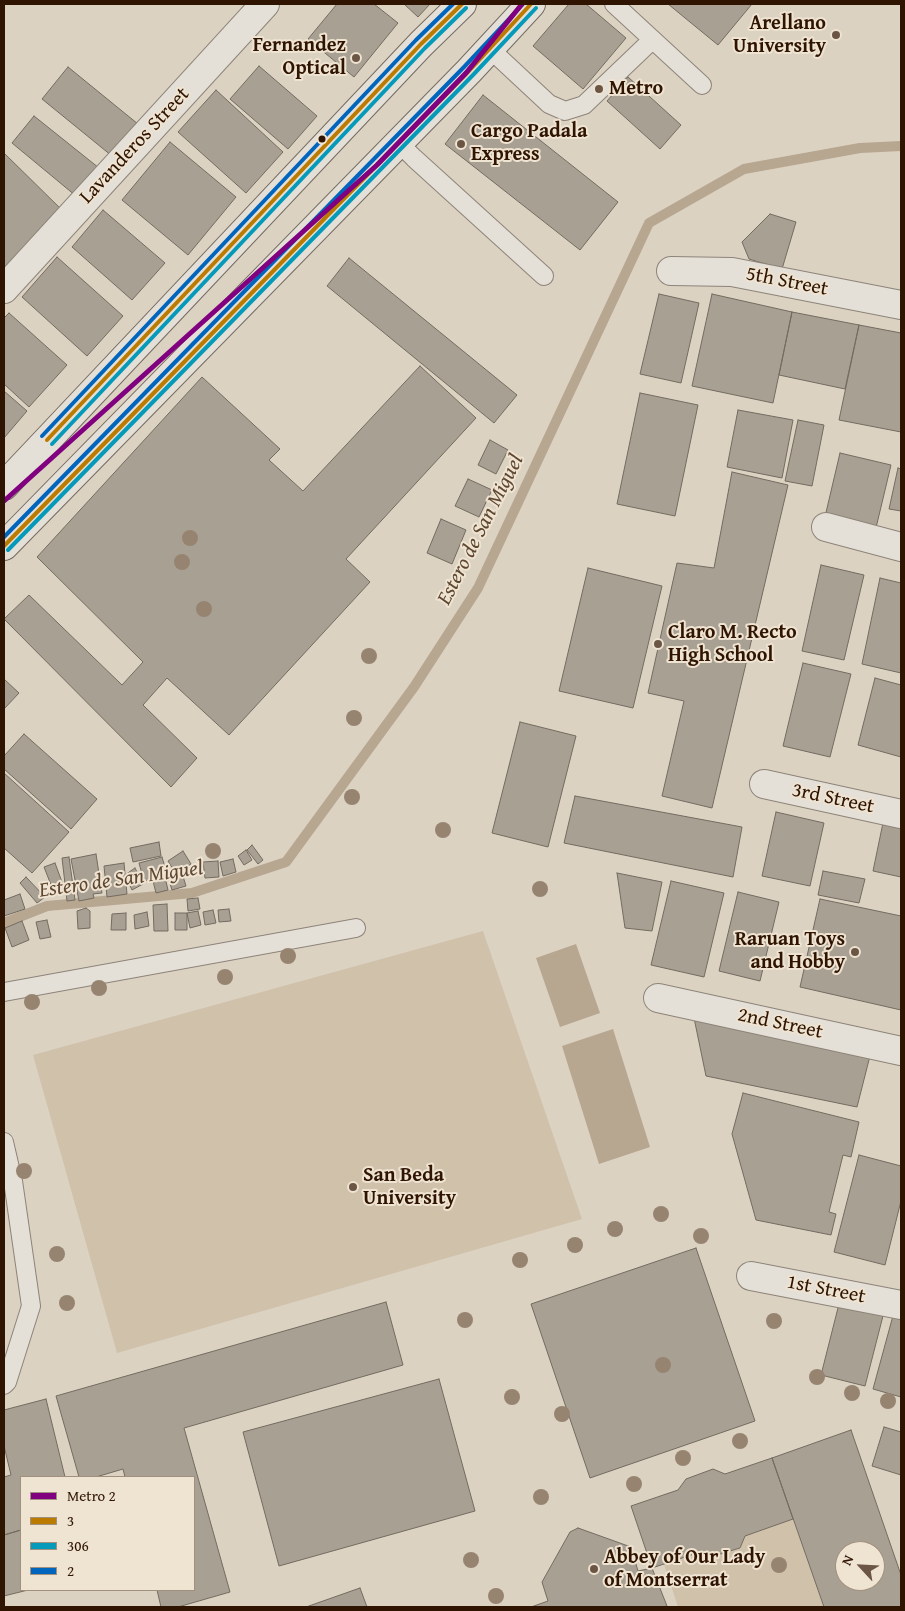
<!DOCTYPE html>
<html>
<head>
<meta charset="utf-8">
<style>
	body { margin:0 }
	#map { position:relative; width:905px; height:1611px; overflow:hidden; background:#dcd2c2; font-family:"Gentium Book Plus",serif }
	canvas { display:block }
	.frame { position:absolute; inset:0; border:5px solid #2e1401; pointer-events:none }
	.legend { position:absolute; left:20px; top:1476px; width:175px; height:115px; box-sizing:border-box; background:#efe3d1; border:1px solid #a2907e; margin:0; padding:6px 9px; list-style:none; font-size:15px; color:#2e1401 }
	.legend li { display:flex; align-items:center; gap:10px; height:25px }
	.legend b { width:25px; border:1px solid #a2907e }
	.north { position:absolute; left:835px; top:1541px; width:50px; height:50px; box-sizing:border-box; background:#efe3d1; border:1px solid #a2907e; border-radius:50%; rotate:295deg; font-size:14px; font-weight:700; line-height:20px; text-align:center; color:#2e1401 }
	.north::after { content:''; display:block; margin:auto; width:18px; height:22px; background:#6b5645; clip-path:polygon(50% 0,100% 100%,50% 72%,0 100%) }
</style>
</head>
<body>
<div id="map">
<canvas width="905" height="1611"></canvas>
<div class="frame"></div>
<ul class="legend">
<li><b style="height:6px;background:#800080"></b>Metro 2</li>
<li><b style="height:6px;background:#bb7a00"></b>3</li>
<li><b style="height:6px;background:#059aba"></b>306</li>
<li><b style="height:6px;background:#0065bd"></b>2</li>
</ul>
<div class="north">N</div>
</div>
<script>
const ctx = document.querySelector('canvas').getContext('2d');
ctx.lineJoin = 'round';
function paint(path, color) {
  ctx.fillStyle = color;
  ctx.fill(path, 'evenodd');
}
function toPath(rows) {
  const path = new Path2D();
  for (const r of rows) {
    path.moveTo(r[0], r[1]);
    for (let i = 2; i < r.length; i += 2) path.lineTo(r[i], r[i + 1]);
  }
  return path;
}
function stroke(path, color, width, dash) {
  ctx.strokeStyle = color;
  ctx.lineWidth = width;
  ctx.lineCap = dash ? 'butt' : 'round';
  ctx.setLineDash(dash || []);
  ctx.stroke(path);
}
function write(font, color, halo, rows, align = 'center') {
  ctx.font = font + ' "Gentium Book Plus",serif';
  ctx.lineWidth = 4;
  ctx.setLineDash([]);
  ctx.textBaseline = 'middle';
  ctx.strokeStyle = halo;
  ctx.fillStyle = color;
  for (const [text, x, y, turn = 0] of rows) {
    ctx.save();
    ctx.translate(x, y);
    ctx.rotate((+turn || 0) * Math.PI / 180);
    ctx.textAlign = isNaN(turn) ? turn : align;
    if (halo) ctx.strokeText(text, 0, 0);
    ctx.fillText(text, 0, 0);
    ctx.restore();
  }
}
paint(toPath([
	[483,931,582,1219,117,1353,33,1055],
	[793,1519,824,1607,678,1607,664,1564,697,1553,704,1559,740,1549,745,1536]
]), '#d0c1ab');
paint(toPath([
	[576,944,600,1013,560,1027,536,958],
	[613,1029,650,1147,599,1164,562,1046]
]), '#b7a690');
stroke(toPath([
	[4,923,47,906,192,893,286,862,414,687,478,588,649,223,744,169,860,148,901,146]
]), '#b7a690', 10);
const building = toPath([
	[337,4,374,4,398,23,354,77,308,39,337,4],
	[404,4,430,4,418,17,404,4],
	[569,4,586,4,626,38,583,89,533,46,569,4],
	[668,4,752,4,718,45,668,4],
	[259,66,317,116,288,149,230,99,259,66],
	[68,67,138,124,112,156,42,99,68,67],
	[628,77,681,125,660,149,607,101,628,77],
	[216,90,283,152,246,193,178,132,216,90],
	[483,95,618,202,580,250,445,144,483,95],
	[34,116,99,168,76,196,12,143,34,116],
	[170,142,236,197,188,255,122,200,170,142],
	[4,153,65,213,4,275,4,153],
	[103,210,165,263,132,300,72,247,103,210],
	[770,214,796,222,782,269,749,259,742,242,770,214],
	[57,257,123,316,87,356,22,297,57,257],
	[349,258,517,395,494,423,327,286,349,258],
	[659,294,699,303,681,383,640,374,659,294],
	[712,294,792,312,773,403,692,386,712,294],
	[792,312,859,325,845,389,779,375,792,312],
	[9,313,67,365,29,407,4,384,4,318,9,313],
	[859,325,901,333,901,432,839,420,859,325],
	[420,366,476,418,346,559,370,582,229,735,167,678,143,705,197,758,171,787,4,619,29,595,122,685,143,662,37,557,202,377,280,449,269,460,303,491,420,366],
	[4,391,27,411,4,438,4,391],
	[640,393,698,405,675,516,617,504,640,393],
	[738,410,793,420,782,478,727,467,738,410],
	[798,420,824,425,812,486,785,481,798,420],
	[490,440,508,450,496,474,478,465,490,440],
	[840,453,891,465,875,532,824,521,840,453],
	[898,468,901,469,901,511,889,509,898,468],
	[732,472,788,485,712,808,662,796,684,701,648,693,677,563,714,568,732,472],
	[468,479,492,490,479,517,455,506,468,479],
	[441,519,466,530,452,564,427,553,441,519],
	[821,565,864,575,844,660,802,651,821,565],
	[588,568,662,586,633,708,559,691,588,568],
	[880,578,901,583,901,673,862,664,880,578],
	[803,663,851,674,830,757,783,746,803,663],
	[875,678,901,685,901,757,858,745,875,678],
	[4,679,19,693,4,709,4,679],
	[520,722,576,736,548,847,492,833,520,722],
	[24,734,97,799,71,829,4,769,4,756,24,734],
	[4,773,69,832,32,873,4,848,4,773],
	[575,796,742,827,733,877,564,843,575,796],
	[776,812,824,823,810,886,762,876,776,812],
	[884,818,901,821,901,877,873,871,884,818],
	[159,842,161,856,133,862,130,848,159,842],
	[252,845,263,860,258,864,247,850,252,845],
	[246,850,252,860,244,865,238,856,246,850],
	[183,851,191,864,176,874,168,861,183,851],
	[96,854,102,893,93,894,94,898,79,901,71,859,96,854],
	[69,857,75,900,67,901,62,858,69,857],
	[162,857,167,874,144,881,139,863,162,857],
	[233,859,236,872,223,876,220,862,233,859],
	[218,861,219,877,205,878,203,862,218,861],
	[55,863,65,890,55,895,44,867,55,863],
	[124,863,127,894,107,897,104,866,124,863],
	[135,868,143,884,132,890,125,875,135,868],
	[823,871,865,879,859,903,818,895,823,871],
	[182,873,186,886,172,890,168,877,182,873],
	[617,873,662,882,652,931,625,928,617,873],
	[26,877,45,897,37,903,20,883,26,877],
	[165,877,168,890,156,893,153,881,165,877],
	[671,881,724,893,704,977,651,965,671,881],
	[738,892,779,902,760,981,719,971,738,892],
	[20,894,25,909,4,916,4,900,20,894],
	[198,898,200,909,188,911,187,899,198,898],
	[820,899,901,916,901,1010,800,987,820,899],
	[167,904,168,931,154,931,153,905,167,904],
	[86,908,90,911,90,928,78,929,77,911,86,908],
	[229,909,231,921,219,922,218,910,229,909],
	[213,910,216,923,205,925,203,912,213,910],
	[198,911,201,925,190,928,187,913,198,911],
	[147,912,149,926,135,929,134,915,147,912],
	[126,913,126,930,111,930,112,914,126,913],
	[175,913,187,913,187,930,175,930,175,913],
	[47,920,51,937,40,939,36,922,47,920],
	[22,921,29,940,12,947,5,928,22,921],
	[693,1013,871,1052,857,1107,706,1076,693,1013],
	[743,1093,859,1122,851,1157,843,1155,829,1212,836,1214,831,1235,756,1220,732,1134,743,1093],
	[859,1155,901,1166,901,1201,885,1265,834,1252,859,1155],
	[696,1248,755,1421,590,1478,531,1304,696,1248],
	[840,1300,884,1312,865,1386,821,1375,840,1300],
	[386,1302,403,1365,184,1428,230,1592,178,1607,161,1607,157,1590,194,1590,194,1477,125,1477,123,1469,96,1477,79,1477,56,1396,386,1302],
	[894,1312,901,1314,901,1397,873,1389,894,1312],
	[439,1379,475,1511,279,1566,243,1432,439,1379],
	[46,1399,65,1477,21,1477,21,1530,4,1535,4,1477,11,1475,4,1446,4,1410,46,1399],
	[884,1427,901,1432,901,1475,872,1466,884,1427],
	[851,1430,901,1575,901,1607,824,1607,772,1458,851,1430],
	[845,1551,875,1551,875,1581,845,1581,845,1551],
	[772,1458,793,1519,745,1536,740,1548,704,1559,697,1553,652,1568,631,1506,678,1490,686,1479,713,1469,725,1474,772,1458],
	[578,1528,631,1547,638,1571,652,1568,667,1606,663,1607,531,1607,548,1601,542,1582,570,1532,578,1528],
	[21,1530,21,1590,28,1590,4,1596,4,1535,21,1530],
	[360,1588,367,1607,306,1607,360,1588]
]);
paint(building, '#a9a094');
stroke(building, '#746b60', 1);
const service = toPath([
	[614,4,702,85],
	[490,49,549,104,565,111,584,105,652,40],
	[399,143,414,158,544,276],
	[4,992,356,928],
	[4,1142,13,1181,31,1306,7,1382,4,1385]
]);
const minor = toPath([
	[671,271,732,272,901,305],
	[4,289,265,4],
	[826,527,901,547],
	[764,784,901,814],
	[658,998,901,1051],
	[751,1276,901,1305]
]);
const secondary = toPath([
	[4,486,421,44,462,4],
	[4,546,469,71,531,4]
]);
stroke(service, '#8d8479', 20);
stroke(minor, '#8d8479', 30);
stroke(secondary, '#746b60', 30);
stroke(service, '#e4dfd7', 18);
stroke(minor, '#e4dfd7', 28);
stroke(secondary, '#e4dfd7', 28);
stroke(toPath([
	[47,440,421,44,462,4],
	[4,546,469,71,531,4]
]), '#bb7a00', 4);
stroke(toPath([
	[52,444,425,48,466,8],
	[8,550,473,75,536,8]
]), '#059aba', 4);
stroke(toPath([
	[42,436,416,40,453,4],
	[4,537,464,67,523,4]
]), '#0065bd', 4);
stroke(toPath([
	[4,501,377,165,466,73,522,4]
]), '#800080', 5);
ctx.fillStyle = '#968471';
for (const [x, y] of [
	[190,538],
	[182,562],
	[204,609],
	[369,656],
	[354,718],
	[352,797],
	[443,830],
	[213,851],
	[540,889],
	[288,956],
	[225,977],
	[99,988],
	[32,1002],
	[24,1171],
	[661,1214],
	[615,1229],
	[701,1236],
	[575,1245],
	[57,1254],
	[520,1260],
	[67,1303],
	[465,1320],
	[774,1321],
	[663,1365],
	[817,1377],
	[852,1393],
	[512,1397],
	[888,1401],
	[562,1414],
	[740,1441],
	[683,1458],
	[634,1484],
	[541,1497],
	[471,1560],
	[779,1565],
	[496,1596]
]) {
  ctx.beginPath();
  ctx.arc(x, y, 8, 0, 2 * Math.PI);
  ctx.fill();
}
for (const [x, y, r, color] of [
	[836,35,5,"#6b5645"],
	[356,58,5,"#6b5645"],
	[599,89,5,"#6b5645"],
	[322,139,4.5,"#2e1401"],
	[461,144,5,"#6b5645"],
	[658,644,5,"#6b5645"],
	[855,952,5,"#6b5645"],
	[353,1187,5,"#6b5645"],
	[594,1569,5,"#6b5645"]
]) {
  const dot = new Path2D();
  dot.arc(x, y, r, 0, 2 * Math.PI);
  ctx.fillStyle = color;
  ctx.fill(dot);
  stroke(dot, '#efe3d1', 2);
}
write('bold 20px', '#2e1401', '#efe3d1', [
	["Arellano",826,24,"right"],
	["University",826,47,"right"],
	["Fernandez",346,46,"right"],
	["Optical",346,69,"right"],
	["Metro",609,89],
	["Cargo Padala",471,132],
	["Express",471,155],
	["Claro M. Recto",668,633],
	["High School",668,656],
	["Raruan Toys",845,940,"right"],
	["and Hobby",845,963,"right"],
	["San Beda",363,1176],
	["University",363,1199],
	["Abbey of Our Lady",604,1558],
	["of Montserrat",604,1581]
], 'left');
write('20px', '#2e1401', '#efe3d1', [
	["Lavanderos Street",135,146,-47],
	["5th Street",787,282,11],
	["3rd Street",833,799,12],
	["2nd Street",780,1024,12],
	["1st Street",826,1290,11]
]);
write('italic 21px', '#5e4731', '#efe3d1', [
	["Estero de San Miguel",481,530,-63],
	["Estero de San Miguel",121,880,-8]
]);
</script>
</body>
</html>
